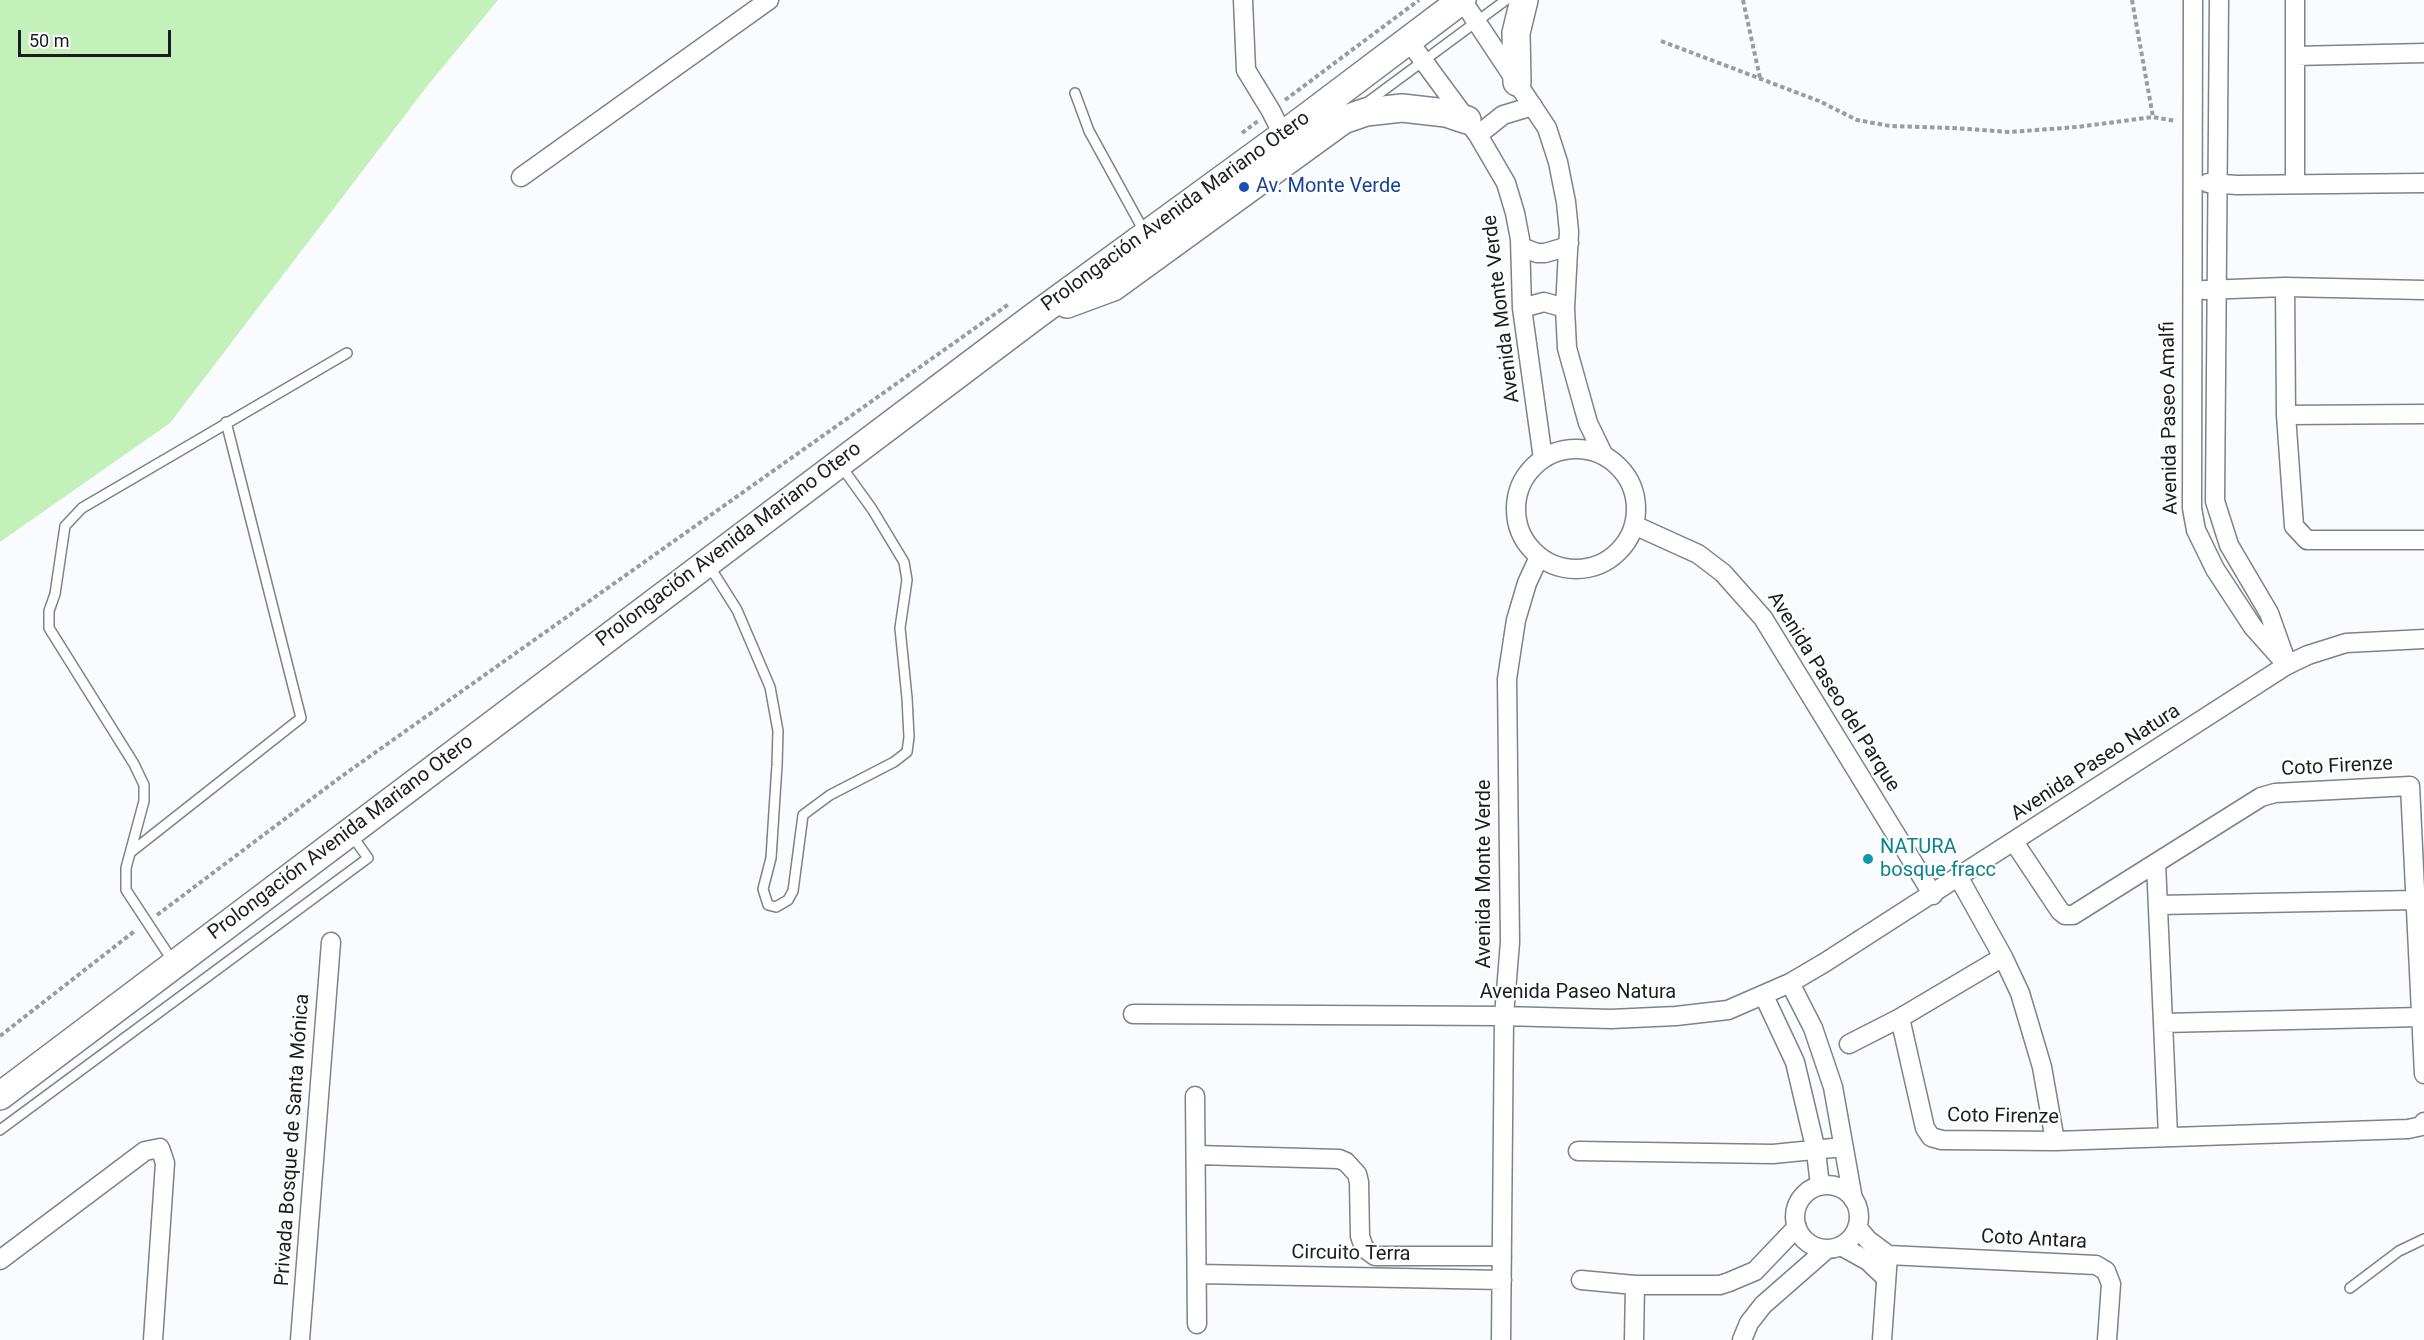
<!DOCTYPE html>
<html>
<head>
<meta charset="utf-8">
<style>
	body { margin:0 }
	#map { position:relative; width:2424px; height:1340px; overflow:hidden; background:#f9fbff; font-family:Roboto,sans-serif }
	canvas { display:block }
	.scale { position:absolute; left:18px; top:30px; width:153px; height:27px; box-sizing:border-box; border:3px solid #1b1d20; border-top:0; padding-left:8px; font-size:18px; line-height:21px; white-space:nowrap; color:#1b1d20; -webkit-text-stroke:4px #fff; paint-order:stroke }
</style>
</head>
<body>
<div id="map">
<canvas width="2424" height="1340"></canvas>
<div class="scale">50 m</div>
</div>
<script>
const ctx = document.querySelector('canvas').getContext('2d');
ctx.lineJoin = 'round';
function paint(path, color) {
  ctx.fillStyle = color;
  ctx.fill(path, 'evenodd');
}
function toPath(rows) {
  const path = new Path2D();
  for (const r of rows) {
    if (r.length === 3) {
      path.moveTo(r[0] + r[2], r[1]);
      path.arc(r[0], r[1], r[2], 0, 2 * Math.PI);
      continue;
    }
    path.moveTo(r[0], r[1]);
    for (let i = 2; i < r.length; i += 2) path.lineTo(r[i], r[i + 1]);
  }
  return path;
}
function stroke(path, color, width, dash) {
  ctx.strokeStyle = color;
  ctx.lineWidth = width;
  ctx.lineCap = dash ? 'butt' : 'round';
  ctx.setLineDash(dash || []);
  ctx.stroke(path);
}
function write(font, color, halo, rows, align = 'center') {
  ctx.font = font + ' Roboto,sans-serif';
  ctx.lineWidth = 4.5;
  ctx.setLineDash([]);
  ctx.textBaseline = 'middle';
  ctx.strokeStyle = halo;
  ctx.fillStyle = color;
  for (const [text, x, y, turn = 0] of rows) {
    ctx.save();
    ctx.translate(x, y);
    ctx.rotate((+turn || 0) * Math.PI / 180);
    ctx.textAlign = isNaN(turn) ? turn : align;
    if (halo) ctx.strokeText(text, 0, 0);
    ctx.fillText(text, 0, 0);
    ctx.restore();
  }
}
paint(toPath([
	[0,0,498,0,428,85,170,423,0,542]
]), '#c4f1ba');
const lane = toPath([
	[1075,93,1089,131,1145,233],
	[1365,104,1506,0],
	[708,564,737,610,770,687,778,731,777,765,771,858,763,889,768,905,776,907,788,900,793,891,803,815,830,795,894,762,907,752,909,737,907,698,900,628,907,580,904,562,872,509,841,466],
	[131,852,301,718,226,422],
	[174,963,126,890,126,868,144,801,144,785,134,764,49,628,49,611,55,594,65,526,82,508,347,353],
	[0,1130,368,858,350,833],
	[2350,1288,2399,1251,2424,1239]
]);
const street = toPath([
	[1243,0,1246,70,1271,111,1283,135],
	[1462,0,1547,128,1558,162,1566,202,1569,232,1565,308,1567,348,1588,423,1604,456],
	[2193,0,2192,508,2196,530,2215,569,2253,627,2287,665],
	[2219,0,2215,501,2229,545,2269,613,2285,658],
	[2295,0,2295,184],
	[1408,40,1478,135,1506,183,1515,213,1520,239,1522,308,1543,459],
	[2295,56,2424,53],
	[1478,135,1503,115,1533,106],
	[521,177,769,0],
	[2208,183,2237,185,2424,183],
	[1521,247,1537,253,1545,253,1562,248,1569,243],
	[2285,287,2286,415,2294,526,2307,540,2424,540],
	[2204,290,2285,287,2424,290],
	[1522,308,1544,302,1565,308],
	[2286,415,2424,414],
	[1576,509,60],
	[1634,525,1698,554,1723,573,1763,618,1933,895],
	[2014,842,2060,911,2065,915,2073,915,2261,797,2275,793,2410,786,2424,1074],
	[2156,863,2168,1136],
	[1959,878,2003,957,2020,993,2042,1067,2055,1141],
	[2158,905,2415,900],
	[2003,957,1900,1018,1925,1128,1931,1137,1942,1140,2055,1141,2408,1129,2422,1126,2424,1122],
	[1790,983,1813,1028,1833,1087,1853,1199],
	[1764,996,1795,1062,1816,1151,1820,1186],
	[1133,1014,1504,1016,1611,1019,1676,1016,1728,1010,1790,983,1824,963,2287,665,2308,655,2346,643,2424,639],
	[2163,1023,2420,1017],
	[1849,1044,1900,1018],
	[1195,1096,1197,1324],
	[1578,1151,1773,1154,1843,1147],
	[1197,1155,1339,1159,1346,1162,1357,1174,1359,1182,1360,1236,1364,1248,1375,1256,1502,1256],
	[1827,1217,32],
	[1857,1227,1868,1240,1888,1255],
	[1841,1246,1868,1261,1886,1278],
	[1888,1255,2096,1265,2106,1271,2111,1284,2107,1340],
	[0,1260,145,1151,160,1148,165,1163,153,1340],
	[1199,1274,1502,1280],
	[1581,1280,1635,1285,1720,1285,1729,1282,1755,1271,1797,1227],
	[300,1340,331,942],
	[1501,1340,1504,1016,1510,942,1507,679,1516,620,1527,583,1539,557],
	[1634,1340,1635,1285],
	[1742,1340,1749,1323,1763,1305,1827,1249],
	[1882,1340,1888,1255]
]);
const secondary = toPath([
	[1517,82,1516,33,1524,0],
	[1067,304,1113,287,1343,120,1366,112,1402,108,1446,113,1467,120],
	[0,1096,1035,316,1283,135,1462,0]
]);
stroke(lane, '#7c838a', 12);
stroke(street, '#7c838a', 21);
stroke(secondary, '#7c838a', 30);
stroke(toPath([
	[1743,0,1760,78],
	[2132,0,2153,117],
	[1661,41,1819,101,1857,120,1890,126,1953,128,2010,132,2077,127,2153,117,2176,121],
	[1285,100,1419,0],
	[1242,133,1258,121],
	[157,915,342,776,1009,304],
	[0,1036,136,930]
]), '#9a9ca0', 4, [4.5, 3]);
stroke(lane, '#fff', 9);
stroke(street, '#fff', 18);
stroke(secondary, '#fff', 27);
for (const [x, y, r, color] of [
	[1244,187,6,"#1a4fb4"],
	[1868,859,6,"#0f9aa8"]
]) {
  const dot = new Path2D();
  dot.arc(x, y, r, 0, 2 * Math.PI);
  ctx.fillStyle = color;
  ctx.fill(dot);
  stroke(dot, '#fff', 2);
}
write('20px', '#164399', '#fff', [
	["Av. Monte Verde",1256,187]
], 'left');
write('20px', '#1b1d20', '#fff', [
	["Prolongación Avenida Mariano Otero",1176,212,-36],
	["Avenida Monte Verde",1502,309,-97],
	["Avenida Paseo Amalfi",2170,418,-91],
	["Prolongación Avenida Mariano Otero",729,545,-37],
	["Avenida Paseo del Parque",1833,692,58],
	["Avenida Paseo Natura",2096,763,-33],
	["Coto Firenze",2337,767,-3],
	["Prolongación Avenida Mariano Otero",341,838,-37],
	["Avenida Monte Verde",1485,874,-90],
	["Avenida Paseo Natura",1578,993],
	["Coto Firenze",2003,1117,1],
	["Privada Bosque de Santa Mónica",293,1140,-86],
	["Coto Antara",2034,1240,3],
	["Circuito Terra",1351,1254,1]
]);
write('20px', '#0d838f', '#fff', [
	["NATURA",1880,848],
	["bosque fracc",1880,871]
], 'left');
</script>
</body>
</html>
